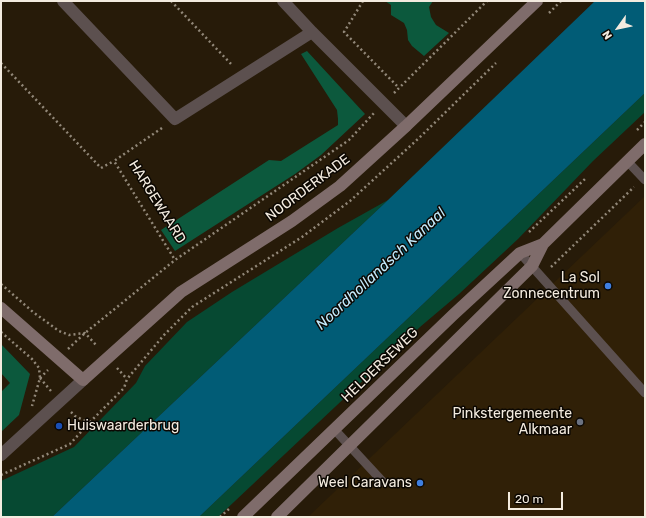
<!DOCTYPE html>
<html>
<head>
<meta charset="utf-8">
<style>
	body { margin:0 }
	#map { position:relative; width:646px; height:518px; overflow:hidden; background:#271b09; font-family:Rubik,sans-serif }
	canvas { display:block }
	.frame { position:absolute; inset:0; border:2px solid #f3ebdf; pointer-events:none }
	.north { position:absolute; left:598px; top:8px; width:40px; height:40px; -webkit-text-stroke:3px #0b0702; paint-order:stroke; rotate:237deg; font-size:11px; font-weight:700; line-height:16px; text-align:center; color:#f3ebdf }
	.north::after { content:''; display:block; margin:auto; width:14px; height:18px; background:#f3ebdf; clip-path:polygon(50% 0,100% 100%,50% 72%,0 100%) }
	.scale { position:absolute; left:508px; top:492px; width:55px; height:18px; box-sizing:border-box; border:2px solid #f3ebdf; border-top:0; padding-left:5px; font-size:12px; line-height:14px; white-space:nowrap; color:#f3ebdf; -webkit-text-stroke:3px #0b0702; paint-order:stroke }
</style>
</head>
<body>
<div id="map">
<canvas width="646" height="518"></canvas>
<div class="frame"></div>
<div class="north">N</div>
<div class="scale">20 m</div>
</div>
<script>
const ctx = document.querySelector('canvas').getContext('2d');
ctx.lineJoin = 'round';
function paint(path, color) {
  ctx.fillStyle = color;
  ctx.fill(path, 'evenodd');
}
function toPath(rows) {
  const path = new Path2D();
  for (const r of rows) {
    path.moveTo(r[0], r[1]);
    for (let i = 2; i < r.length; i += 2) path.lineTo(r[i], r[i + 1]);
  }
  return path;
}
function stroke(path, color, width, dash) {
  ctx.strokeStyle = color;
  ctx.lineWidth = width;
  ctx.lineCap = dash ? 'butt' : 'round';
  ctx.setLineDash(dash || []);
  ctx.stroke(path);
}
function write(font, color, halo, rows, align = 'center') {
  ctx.font = font + ' Rubik,sans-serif';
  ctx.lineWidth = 3;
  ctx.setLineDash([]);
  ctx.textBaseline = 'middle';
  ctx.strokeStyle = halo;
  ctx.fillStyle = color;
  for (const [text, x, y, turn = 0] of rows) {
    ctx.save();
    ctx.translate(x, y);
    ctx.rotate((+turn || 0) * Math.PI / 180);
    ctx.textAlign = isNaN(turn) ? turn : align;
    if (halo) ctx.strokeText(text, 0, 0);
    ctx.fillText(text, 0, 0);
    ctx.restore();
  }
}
paint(toPath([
	[645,196,645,517,308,517]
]), '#302007');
paint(toPath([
	[645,93,645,112,593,161,518,239,459,294,420,327,218,517,199,517],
	[388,200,52,517,1,517,1,481,74,447,136,383,145,366,187,322,232,292,338,228]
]), '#064932');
paint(toPath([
	[385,1,433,1,429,7,431,17,436,25,449,33,424,56,412,46,408,40,407,30,404,23,391,15,391,5],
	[307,51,365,114,321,155,295,174,175,251,161,230,269,160,281,161,338,125,338,119,337,110,301,54],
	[1,344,30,374,19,415,1,432,1,392,10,383,1,373]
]), '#0c593d');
paint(toPath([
	[595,1,645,1,645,93,199,517,52,517,388,200]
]), '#015c76');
stroke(toPath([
	[171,1,232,65],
	[363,1,344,32,399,88],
	[549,13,561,1],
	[1,63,101,168,114,161],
	[394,93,487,1],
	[162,128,114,161,175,260],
	[637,130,645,122],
	[529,232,585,179],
	[551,267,634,187],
	[1,284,33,312,59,331,69,335,85,333,97,346],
	[1,332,32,359,39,368,40,378,32,406],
	[68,349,85,333,175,260,349,140,374,113],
	[117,368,127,379],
	[40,378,48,370],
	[40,378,51,391],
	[71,412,75,416,89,423],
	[1,475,70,444,89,423,124,388,127,379,164,335,192,307,302,237,350,201,419,138,496,63],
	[220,517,230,508]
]), '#928879', 2.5, [2, 3]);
stroke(toPath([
	[627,161,645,180],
	[520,253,645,393],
	[334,429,383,482]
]), '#5c504f', 9);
stroke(toPath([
	[63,1,175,119,312,32],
	[283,1,312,32,406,126],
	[1,455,83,380]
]), '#5c504f', 12);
stroke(toPath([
	[1,308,83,380,181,292,292,221,340,186,406,126,537,1],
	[243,517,453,315,520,253,543,244],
	[277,517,532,266,543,244,645,144]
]), '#7f6c6b', 12);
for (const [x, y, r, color] of [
	[608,286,4,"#3f7fe0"],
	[580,422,4,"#6b7280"],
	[59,426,4,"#1a4fb4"],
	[420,483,4,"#3f7fe0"]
]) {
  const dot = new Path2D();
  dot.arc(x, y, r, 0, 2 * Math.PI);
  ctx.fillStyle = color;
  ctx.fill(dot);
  stroke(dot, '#0b0702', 1.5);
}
write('14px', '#f3ebdf', '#0b0702', [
	["NOORDERKADE",308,188,-37],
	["HARGEWAARD",157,202,58],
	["HELDERSEWEG",380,365,-44]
]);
write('14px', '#f3ebdf', '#0b0702', [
	["La Sol",600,278],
	["Zonnecentrum",600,294],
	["Pinkstergemeente",572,414],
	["Alkmaar",572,430],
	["Huiswaarderbrug",67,426,"left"],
	["Weel Caravans",412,483]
], 'right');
write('italic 15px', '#c4eafb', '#0b0702', [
	["Noordhollandsch Kanaal",381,269,-43]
]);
</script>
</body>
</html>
